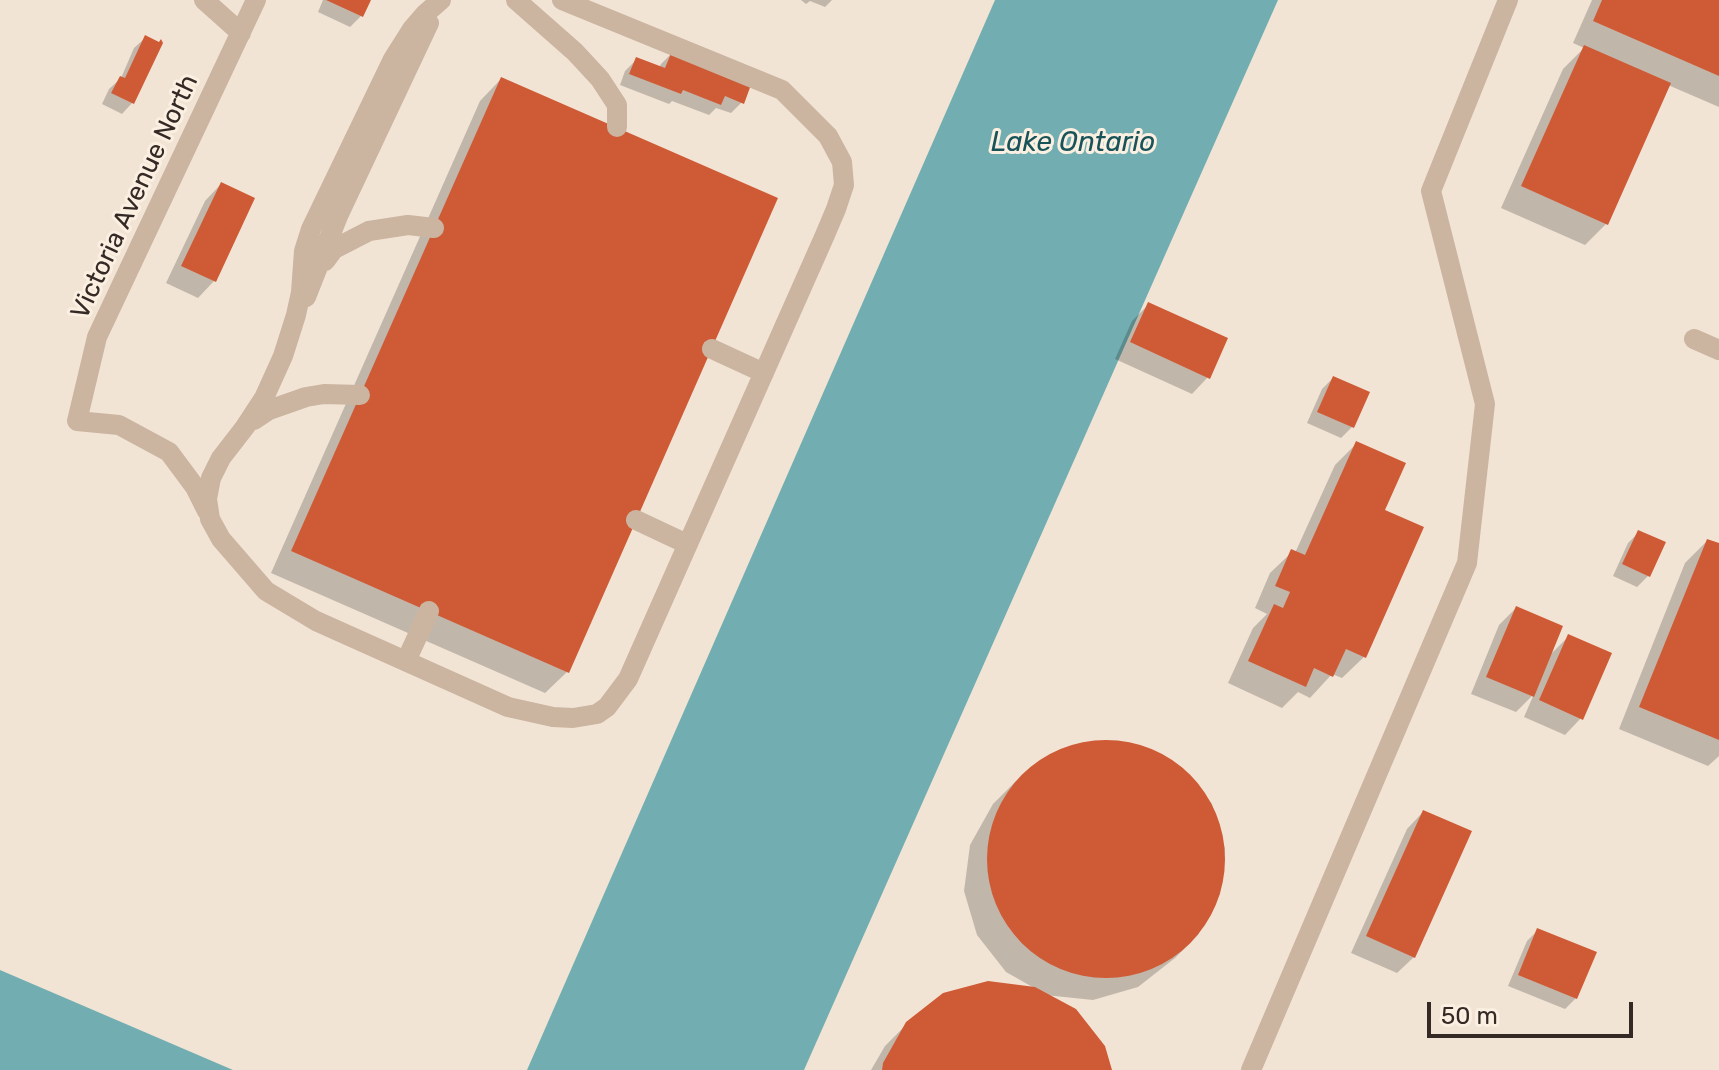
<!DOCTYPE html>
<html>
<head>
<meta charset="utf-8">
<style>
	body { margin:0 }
	#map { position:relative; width:1719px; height:1070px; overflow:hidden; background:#f2e4d5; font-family:Rubik,sans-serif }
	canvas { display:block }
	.scale { position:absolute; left:1427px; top:1002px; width:206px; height:36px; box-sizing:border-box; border:4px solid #342924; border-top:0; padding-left:10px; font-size:24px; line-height:28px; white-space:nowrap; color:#342924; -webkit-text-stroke:6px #faefe1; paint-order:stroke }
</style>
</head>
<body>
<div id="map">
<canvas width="1719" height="1070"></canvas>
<div class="scale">50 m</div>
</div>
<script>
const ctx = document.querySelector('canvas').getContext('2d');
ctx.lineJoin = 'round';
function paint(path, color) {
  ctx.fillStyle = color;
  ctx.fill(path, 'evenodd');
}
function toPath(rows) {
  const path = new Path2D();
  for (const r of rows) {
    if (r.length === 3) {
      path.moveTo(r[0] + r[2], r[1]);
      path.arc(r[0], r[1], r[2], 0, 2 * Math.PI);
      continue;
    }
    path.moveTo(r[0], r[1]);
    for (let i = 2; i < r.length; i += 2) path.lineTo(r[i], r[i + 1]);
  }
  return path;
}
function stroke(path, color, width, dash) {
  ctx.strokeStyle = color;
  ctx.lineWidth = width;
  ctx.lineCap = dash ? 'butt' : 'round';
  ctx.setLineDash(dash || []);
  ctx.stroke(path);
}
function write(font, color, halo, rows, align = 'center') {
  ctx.font = font + ' Rubik,sans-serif';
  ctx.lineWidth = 6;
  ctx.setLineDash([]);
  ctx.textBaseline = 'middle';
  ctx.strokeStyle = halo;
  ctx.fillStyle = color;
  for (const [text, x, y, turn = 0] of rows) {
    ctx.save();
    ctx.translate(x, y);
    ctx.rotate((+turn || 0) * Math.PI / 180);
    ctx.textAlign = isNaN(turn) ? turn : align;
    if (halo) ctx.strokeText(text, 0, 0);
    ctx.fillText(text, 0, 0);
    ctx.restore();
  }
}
paint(toPath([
	[995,0,1278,0,804,1070,527,1070],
	[0,970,233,1070,0,1070]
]), '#72aeb1');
paint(toPath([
	[323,0,369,0,361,16,350,27,318,12],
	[801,0,832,0,825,7,810,1,806,4],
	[1592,0,1719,0,1719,107,1668,85,1607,223,1585,245,1501,208,1563,69,1584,48,1573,43],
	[145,38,133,102,122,114,102,104,109,89,121,78,134,48],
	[672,53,742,102,731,113,716,108,709,115,672,101,669,104,620,85,625,71,636,60,659,68,661,64],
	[501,79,567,672,545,693,271,573,480,101],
	[221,184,214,281,198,298,166,283,205,201],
	[1149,304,1208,377,1192,394,1115,359,1132,321],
	[1333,378,1352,427,1341,438,1307,423,1322,389],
	[1357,443,1382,511,1364,657,1342,678,1332,674,1310,698,1298,692,1282,708,1228,683,1253,628,1267,614,1255,608,1270,573,1292,552,1295,553,1335,465],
	[1639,532,1648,576,1637,587,1613,576,1628,543],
	[1707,541,1719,545,1719,756,1708,766,1619,729,1685,563],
	[1516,608,1548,657,1569,636,1581,718,1565,735,1524,717,1534,694,1516,712,1471,694,1499,625],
	[1097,741,1143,746,1183,768,1212,804,1225,849,1220,894,1198,935,1175,958,1138,987,1093,1000,1045,995,1110,1070,871,1070,885,1046,907,1024,1036,989,1006,972,977,935,964,891,970,845,993,804,1016,781,1053,753],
	[1423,812,1414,957,1397,973,1351,953,1407,829],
	[1538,930,1576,998,1565,1009,1508,986,1527,941]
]), '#0003');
paint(toPath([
	[326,0,371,0,363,17],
	[1602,0,1719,0,1719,76,1593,21],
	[145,35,159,42,161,39,163,43,134,104,111,93,120,76,125,78],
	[1584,45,1671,83,1608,225,1521,186],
	[672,51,752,82,744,104,725,96,721,105,683,90,681,94,629,74,636,57,665,68],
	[501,77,778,198,569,673,291,551],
	[221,182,255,198,216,282,181,266],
	[1148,302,1228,338,1210,379,1130,342],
	[1333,376,1370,392,1354,428,1317,412],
	[1356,441,1406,463,1385,510,1424,527,1366,658,1346,649,1333,677,1314,668,1306,687,1248,661,1274,604,1283,608,1290,592,1275,586,1291,549,1305,555],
	[1638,530,1666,542,1650,577,1622,564],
	[1707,539,1719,543,1719,740,1639,707],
	[1516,606,1563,626,1534,697,1486,677],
	[1568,634,1612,653,1583,720,1539,700],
	[1106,859,119],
	[1423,810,1472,831,1415,958,1366,936],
	[1537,928,1597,952,1577,999,1518,975],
	[988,981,1035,987,1076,1009,1105,1046,1112,1070,882,1070,883,1063,906,1022,943,993]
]), '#cf5b36');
stroke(toPath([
	[204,0,241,33],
	[441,0,425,14,412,29,393,59,311,229,304,251,301,292,296,315,283,356,264,398,245,427,221,458,211,478,207,499,210,519,221,539,266,591,316,621,508,707,553,717,573,718,597,714,607,707,628,679,825,235,836,209,844,185,842,162,828,136,782,90,562,0],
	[516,0,575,52,600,79,617,105,617,127],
	[325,261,334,249,369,231,408,225,434,228],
	[306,297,338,216,429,23],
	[1694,339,1719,350],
	[712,349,764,373],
	[254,420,269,410,306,397,324,394,360,395],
	[207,511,195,487,169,452,119,425,77,421,97,337,256,0],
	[636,520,687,544],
	[406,661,429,611],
	[1251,1070,1467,563,1485,404,1431,191,1508,0]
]), '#cbb4a0', 20);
write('26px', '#342924', '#faefe1', [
	["Victoria Avenue North",135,197,-65]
]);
write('italic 28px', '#175358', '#faefe1', [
	["Lake Ontario",1073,143]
]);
</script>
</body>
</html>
